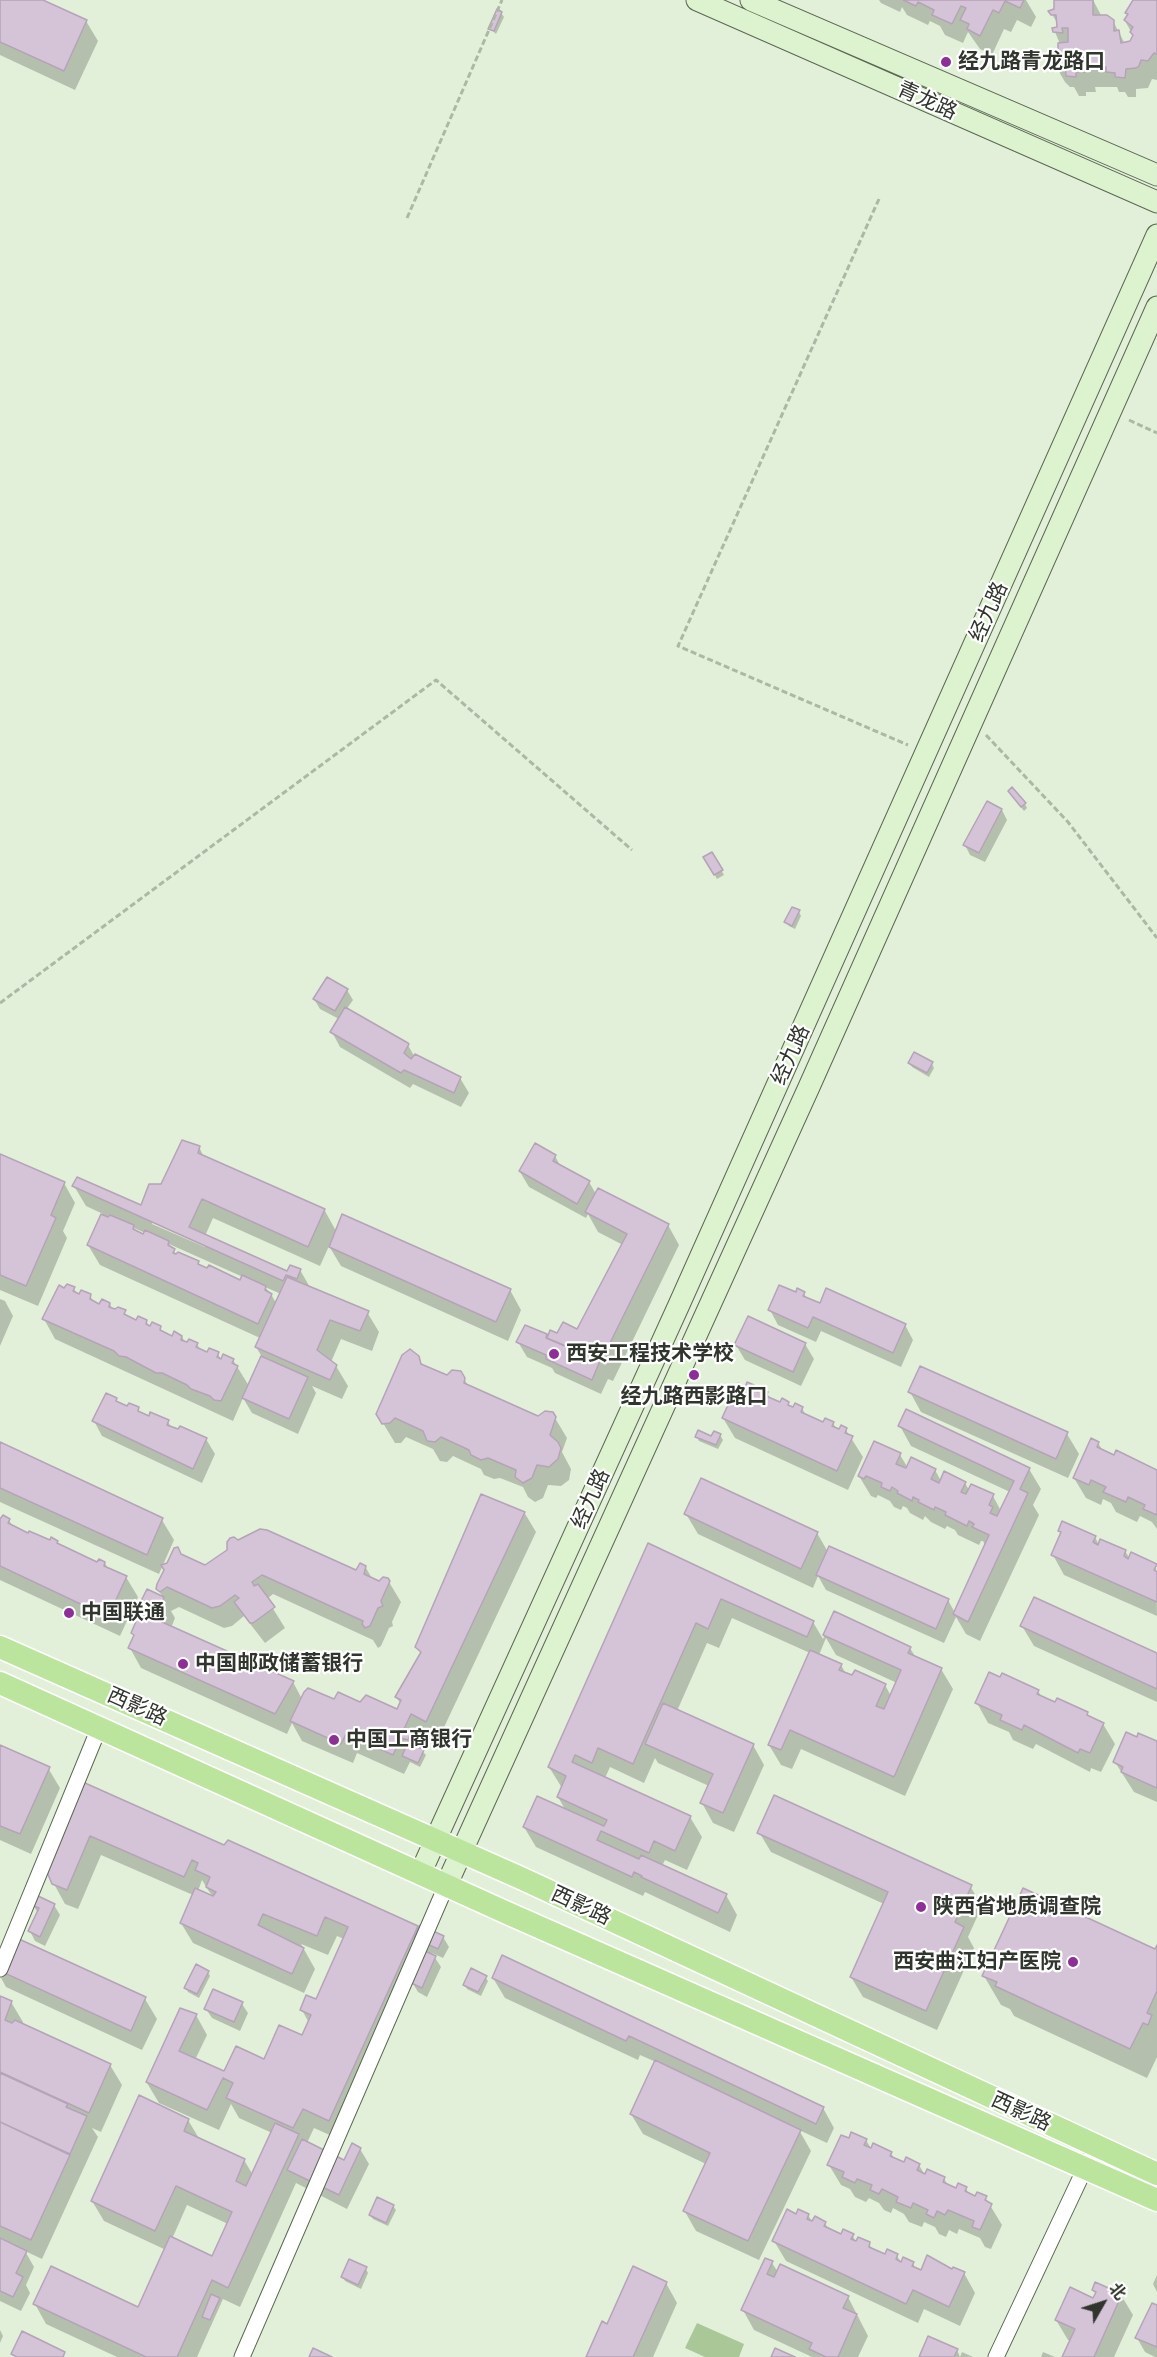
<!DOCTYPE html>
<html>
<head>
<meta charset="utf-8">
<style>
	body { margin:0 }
	#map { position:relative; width:1157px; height:2357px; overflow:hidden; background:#e2f0d9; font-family:"Work Sans","Noto Sans SC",sans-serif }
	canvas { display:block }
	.north { position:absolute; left:1073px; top:2273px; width:60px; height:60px; -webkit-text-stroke:4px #fff; paint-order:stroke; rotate:51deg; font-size:16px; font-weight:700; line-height:24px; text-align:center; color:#30352d }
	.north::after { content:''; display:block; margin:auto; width:21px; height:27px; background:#30352d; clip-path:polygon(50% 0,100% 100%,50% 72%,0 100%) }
</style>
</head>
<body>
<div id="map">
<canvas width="1157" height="2357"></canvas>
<div class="north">北</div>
</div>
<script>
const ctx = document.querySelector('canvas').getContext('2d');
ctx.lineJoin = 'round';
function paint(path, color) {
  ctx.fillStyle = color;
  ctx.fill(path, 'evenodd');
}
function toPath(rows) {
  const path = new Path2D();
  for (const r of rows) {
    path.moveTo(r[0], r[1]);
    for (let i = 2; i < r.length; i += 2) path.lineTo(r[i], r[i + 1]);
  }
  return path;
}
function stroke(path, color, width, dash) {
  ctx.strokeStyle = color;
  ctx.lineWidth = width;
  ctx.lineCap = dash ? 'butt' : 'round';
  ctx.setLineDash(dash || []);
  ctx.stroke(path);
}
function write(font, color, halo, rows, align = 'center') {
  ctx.font = font + ' "Work Sans","Noto Sans SC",sans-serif';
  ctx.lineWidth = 4.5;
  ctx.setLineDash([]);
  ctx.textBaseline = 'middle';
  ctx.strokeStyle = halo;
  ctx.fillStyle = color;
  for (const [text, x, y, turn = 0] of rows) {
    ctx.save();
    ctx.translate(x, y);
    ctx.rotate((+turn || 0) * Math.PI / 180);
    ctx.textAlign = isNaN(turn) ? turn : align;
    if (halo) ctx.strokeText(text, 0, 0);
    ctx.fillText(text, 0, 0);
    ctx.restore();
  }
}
paint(toPath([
	[697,2323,744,2344,739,2357,705,2357,685,2348]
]), '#a9c797');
paint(toPath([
	[0,0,39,0,86,21,98,41,75,90,0,55],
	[879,0,1026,0,1036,17,1031,27,1017,20,1011,32,1004,29,992,55,980,49,968,32,963,43,945,35,940,26,930,21,928,25,907,15,902,7,900,12,881,3],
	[1056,0,1093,0,1102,17,1113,21,1125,44,1131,43,1134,37,1125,21,1129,16,1127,13,1135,0,1157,0,1157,80,1152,79,1148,88,1136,89,1136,97,1128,97,1125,92,1119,92,1117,87,1095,87,1096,92,1086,92,1086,96,1079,96,1074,87,1070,87,1065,82,1054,63,1060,63,1060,44,1055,32,1059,26,1050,11,1055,11],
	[501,13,504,17,496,34,490,28],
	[1010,792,1025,804,1027,808,1024,811],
	[987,803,1002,810,1007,820,985,862,970,855,965,845],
	[712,854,724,875,717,879,705,857],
	[799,912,801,916,795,929,789,926,786,922],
	[347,990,353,1000,346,1010,408,1045,414,1056,460,1078,469,1093,461,1107,413,1084,410,1088,340,1047,332,1032,339,1019,320,1009,314,999],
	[910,1063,932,1064,934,1068,929,1077,912,1067],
	[199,1147,204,1157,325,1211,336,1231,510,1290,521,1310,508,1341,341,1266,329,1246,320,1266,213,1218,205,1236,288,1273,300,1270,311,1289,367,1312,379,1332,372,1351,341,1339,331,1362,336,1366,348,1386,342,1399,312,1386,316,1393,298,1434,252,1413,243,1398,233,1421,55,1339,44,1319,65,1290,74,1289,78,1295,90,1296,94,1302,100,1306,102,1301,110,1304,113,1310,124,1312,128,1317,137,1322,146,1321,151,1329,153,1324,173,1338,174,1333,182,1337,186,1343,197,1344,201,1351,207,1354,218,1354,222,1361,233,1360,249,1386,262,1357,256,1347,260,1338,100,1265,88,1245,103,1214,86,1206,74,1186,141,1207],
	[152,1220,206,1245,205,1247,152,1224],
	[134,1228,145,1233,143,1236,137,1233],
	[169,1244,243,1277,241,1282,200,1267,198,1263,177,1255],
	[265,1287,281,1294,276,1303,271,1294],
	[0,1156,64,1183,75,1203,63,1231,67,1238,38,1306,0,1290],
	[555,1156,561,1167,589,1182,596,1194,668,1225,679,1245,613,1381,608,1379,601,1394,555,1373,552,1368,527,1357,518,1342,526,1327,547,1335,548,1338,577,1331,623,1245,598,1232,588,1214,586,1218,529,1187,520,1172],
	[804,1293,807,1299,820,1305,905,1325,913,1340,901,1367,821,1331,816,1342,778,1325,770,1310,796,1294],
	[0,1299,5,1301,13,1316,0,1346],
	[805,1344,814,1359,801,1386,745,1360,736,1345],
	[418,1357,423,1366,448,1377,460,1372,469,1387,539,1418,555,1418,567,1438,562,1452,571,1469,569,1480,561,1486,548,1485,543,1498,535,1502,528,1497,523,1487,500,1478,494,1479,484,1475,481,1469,453,1456,447,1462,440,1461,433,1449,406,1437,401,1443,395,1443,377,1413],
	[753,1386,758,1395,767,1393,771,1400,781,1404,788,1403,791,1408,802,1408,806,1416,824,1424,833,1423,837,1430,846,1430,863,1457,848,1490,735,1438,723,1418,746,1389],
	[910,1392,1067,1434,1079,1454,1068,1478,921,1412],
	[116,1399,118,1404,127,1408,137,1408,141,1414,168,1422,172,1428,178,1431,181,1428,206,1439,215,1454,202,1483,102,1436,94,1421],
	[900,1426,1029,1469,1041,1489,1033,1505,1039,1515,980,1641,966,1634,956,1617,944,1643,826,1590,818,1576,813,1588,698,1534,686,1514,817,1533,828,1552,948,1600,955,1613,986,1547,983,1541,981,1541,979,1545,958,1535,955,1530,947,1526,945,1529,931,1522,925,1516,923,1520,910,1513,907,1508,903,1506,901,1510,894,1507,890,1501,878,1495,876,1498,871,1496,859,1476,900,1455,908,1468,935,1470,941,1481,965,1483,969,1490,993,1496,1001,1511,1010,1492,911,1446],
	[720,1435,723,1440,718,1449,699,1441,697,1437],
	[1098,1443,1103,1451,1157,1471,1157,1529,1152,1522,1140,1516,1137,1522,1116,1512,1111,1503,1103,1499,1101,1505,1086,1498,1074,1478],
	[0,1444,162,1520,174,1540,159,1574,0,1502],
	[482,1496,524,1512,536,1532,438,1740,422,1733,417,1746,426,1755,420,1767,410,1762,404,1774,357,1753,353,1763,302,1741,292,1723,287,1734,141,1668,130,1648,135,1637,132,1633,144,1607,141,1603,163,1598,157,1587,181,1556,205,1566,357,1572,360,1565,366,1568,373,1580,379,1583,389,1582,401,1602,392,1622,393,1626,389,1628,381,1646,378,1648,373,1640,273,1594,267,1599,285,1628,265,1643,244,1616,232,1626,224,1628,179,1607,171,1611,175,1618,171,1628,293,1682,302,1699,361,1704,398,1711,401,1704,396,1697,421,1654,417,1647],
	[9,1520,13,1527,50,1542,57,1542,59,1546,98,1564,105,1563,108,1569,126,1577,138,1597,120,1636,0,1580,0,1521],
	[1059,1530,1095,1537,1099,1545,1125,1551,1130,1559,1156,1565,1157,1616,1064,1575,1053,1555,1062,1534],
	[649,1545,813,1622,823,1639,834,1613,910,1648,916,1658,941,1669,953,1689,905,1796,801,1749,792,1769,781,1765,769,1745,810,1653,732,1618,719,1648,707,1643,677,1711,753,1745,764,1765,734,1832,713,1823,702,1803,709,1786,658,1763,655,1758,644,1783,610,1767,605,1778,690,1817,702,1837,687,1870,665,1860,662,1866,726,1895,737,1915,730,1932,645,1892,643,1896,536,1847,524,1827,566,1811,558,1797,562,1788,549,1767],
	[826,1638,836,1655,897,1683,891,1696,885,1685,846,1674,841,1665,819,1655],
	[1022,1626,1157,1655,1157,1702,1034,1646],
	[1038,1691,1042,1697,1087,1713,1089,1718,1103,1724,1115,1744,1101,1772,1091,1768,1090,1772,1036,1744,1033,1749,1013,1740,1009,1732,988,1723,977,1703],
	[1157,1743,1157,1802,1134,1792,1115,1762],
	[0,1746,48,1768,60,1788,31,1854,0,1840],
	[60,1832,224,1846,417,1927,419,1931,443,1937,449,1947,443,1958,432,1953,441,1967,427,1997,418,1992,412,1982,341,2140,314,2128,307,2143,345,2162,360,2149,369,2164,347,2209,296,2183,240,2307,223,2299,197,2357,117,2357,46,2324,35,2304,139,2309,166,2250,104,2221,92,2201,188,2120,200,2140,244,2160,253,2175,272,2133,239,2118,231,2104,219,2130,159,2103,147,2083,180,2010,196,2015,207,2035,195,2060,225,2073,265,2060,303,2037,309,2023,302,2010,316,2001,344,1939,337,1936,328,1955,301,1944,315,1969,304,1993,193,1943,181,1923,193,1895,101,1855,78,1909,65,1904,54,1884],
	[202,1880,208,1890,214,1898,198,1891],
	[187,2205,228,2224,213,2258,172,2239],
	[759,1832,970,1886,982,1906,968,1937,974,1948,937,2030,863,1997,851,1977,884,1904,771,1852],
	[33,1905,54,1905,60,1915,45,1946,35,1941,30,1931,38,1913],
	[1157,1949,1157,2057,1147,2078,1014,2016,1010,2009,1001,2005,984,1976,1156,1951],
	[0,1956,145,1999,157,2019,142,2050,6,1987,0,1976],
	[208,1972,210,1976,199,1998,188,1992,186,1988],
	[485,1977,488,1981,481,1996,467,1989,465,1985],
	[493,1978,823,2108,834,2128,827,2143,799,2130,811,2151,759,2260,696,2231,684,2210,706,2164,643,2134,631,2114,656,2062,640,2055,638,2060,505,1998],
	[0,1997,11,2002,23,2022,22,2025,110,2065,122,2085,101,2132,92,2128,98,2137,42,2259,25,2251,34,2267,26,2285,30,2293,21,2311,0,2301],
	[242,2004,248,2013,240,2031,212,2018,206,2009],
	[849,2140,866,2140,872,2150,891,2153,895,2160,904,2164,919,2165,926,2177,944,2178,948,2186,957,2190,966,2188,969,2195,976,2198,985,2197,1002,2225,991,2249,985,2247,980,2238,959,2229,957,2234,949,2230,946,2237,939,2234,935,2227,924,2222,922,2227,909,2222,904,2214,893,2208,891,2213,884,2210,879,2203,869,2198,866,2202,855,2197,850,2189,841,2185,829,2165],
	[393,2206,396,2210,388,2226,373,2219,370,2215],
	[808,2215,813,2223,825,2223,829,2230,842,2236,852,2235,857,2243,869,2244,873,2250,886,2256,897,2256,902,2264,913,2263,916,2270,921,2272,952,2271,964,2273,975,2293,960,2326,924,2309,918,2323,786,2261,774,2241,797,2216],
	[772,2263,778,2272,848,2297,868,2336,858,2357,812,2357,754,2330,743,2310],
	[366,2269,368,2273,361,2289,345,2281,343,2277],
	[1157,2275,1157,2292,1153,2284],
	[666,2283,677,2303,653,2357,587,2357,608,2326],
	[1093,2290,1121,2295,1133,2315,1114,2357,1064,2357,1071,2341,1068,2340,1056,2320,1093,2300,1096,2294],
	[1157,2307,1157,2357,1155,2357,1145,2352,1137,2338],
	[0,2330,3,2336,0,2343],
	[957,2350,960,2357,962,2352,973,2357,920,2357],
	[1043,2352,1055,2357,1041,2357]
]), '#0003');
const building = toPath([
	[0,0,43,0,87,20,64,71,0,42,0,0],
	[903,0,1024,0,1020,8,1005,1,999,13,993,10,980,36,967,29,969,24,960,20,966,8,961,6,952,24,932,15,934,10,918,2,916,6,903,0],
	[1054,0,1093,0,1093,15,1107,15,1114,20,1114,31,1119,30,1121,43,1130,41,1133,35,1130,32,1133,27,1124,20,1128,14,1125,13,1133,0,1157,0,1157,54,1154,53,1148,61,1141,60,1139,66,1136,68,1126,69,1125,78,1115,77,1115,73,1106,72,1106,67,1085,67,1085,72,1076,72,1076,77,1066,76,1065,67,1057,68,1053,62,1058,61,1058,43,1068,42,1068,28,1062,28,1063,33,1053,32,1052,28,1057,27,1056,15,1051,15,1048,11,1054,9,1054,0],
	[497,9,502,12,494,31,488,29,497,9],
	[1012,787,1026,803,1021,807,1008,791,1012,787],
	[987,801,1002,809,979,853,963,845,987,801],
	[712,852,723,870,714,875,703,857,712,852],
	[792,907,800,910,792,926,784,922,792,907],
	[327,977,348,989,335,1011,313,999,327,977],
	[345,1007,408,1043,409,1044,404,1053,411,1059,415,1054,461,1077,454,1093,404,1070,401,1073,330,1032,345,1007],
	[914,1052,933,1062,927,1073,908,1063,914,1052],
	[182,1140,200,1146,198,1153,325,1209,308,1247,202,1199,189,1227,287,1271,290,1265,301,1269,297,1279,286,1275,283,1281,72,1186,77,1177,141,1205,149,1184,161,1184,182,1140],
	[535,1143,556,1155,553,1161,590,1181,577,1204,519,1171,535,1143],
	[0,1154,65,1182,51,1215,56,1218,26,1286,0,1275,0,1154],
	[598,1188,669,1224,601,1361,547,1338,550,1330,557,1333,563,1322,577,1329,627,1234,585,1212,598,1188],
	[101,1214,108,1217,110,1215,134,1225,133,1229,143,1234,145,1230,169,1241,168,1245,175,1249,173,1253,176,1254,178,1252,199,1261,198,1264,207,1268,209,1265,240,1280,242,1275,266,1286,265,1290,272,1294,258,1324,87,1245,101,1214],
	[342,1214,511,1289,496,1322,329,1247,342,1214],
	[287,1277,369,1311,360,1331,330,1320,317,1350,337,1365,330,1380,255,1347,287,1277],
	[67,1284,75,1287,73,1291,79,1294,81,1290,91,1294,90,1299,99,1304,102,1299,110,1303,109,1307,115,1309,118,1307,126,1310,124,1314,136,1320,138,1316,147,1320,146,1324,150,1326,152,1322,161,1326,160,1330,172,1336,174,1331,182,1336,181,1340,187,1342,189,1339,198,1343,196,1347,207,1352,209,1348,219,1352,217,1357,221,1359,223,1354,234,1359,232,1363,238,1366,221,1401,214,1400,210,1396,191,1389,187,1385,162,1373,156,1373,126,1357,119,1356,114,1351,42,1319,59,1285,64,1288,67,1284],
	[779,1285,796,1292,797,1288,805,1292,803,1296,820,1303,826,1288,906,1324,893,1353,813,1317,808,1328,768,1310,779,1285],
	[748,1316,806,1343,793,1372,734,1345,748,1316],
	[525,1325,547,1334,546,1338,600,1361,592,1380,546,1359,546,1355,516,1342,525,1325],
	[410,1349,419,1356,421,1364,447,1375,452,1370,461,1371,465,1378,464,1383,538,1416,545,1411,553,1412,556,1417,550,1435,558,1442,561,1448,558,1459,549,1467,537,1465,532,1478,523,1483,515,1477,516,1470,488,1458,481,1460,471,1455,469,1450,441,1437,435,1442,427,1441,423,1431,395,1418,390,1423,382,1424,376,1414,402,1355,410,1349],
	[261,1356,308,1377,289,1419,242,1398,261,1356],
	[920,1366,1068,1432,1056,1459,908,1392,920,1366],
	[747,1382,754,1385,752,1389,758,1392,760,1388,768,1392,766,1396,780,1402,782,1398,789,1402,788,1405,793,1407,795,1403,803,1407,801,1412,823,1422,825,1418,834,1422,832,1426,839,1429,841,1425,847,1428,845,1433,853,1436,837,1471,722,1418,738,1383,745,1387,747,1382],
	[106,1393,117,1398,116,1401,127,1406,129,1403,139,1407,138,1411,149,1416,150,1412,169,1420,167,1425,178,1429,180,1426,207,1438,193,1469,92,1421,106,1393],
	[906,1409,1030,1468,1020,1489,1028,1493,968,1622,953,1614,989,1535,972,1527,974,1524,969,1521,967,1526,945,1515,946,1512,935,1507,934,1510,918,1502,919,1500,913,1497,912,1501,897,1493,898,1491,892,1487,890,1491,881,1487,882,1483,866,1476,864,1479,858,1476,874,1441,901,1453,896,1464,906,1468,911,1457,936,1469,931,1479,939,1483,944,1471,966,1482,961,1492,966,1494,971,1484,994,1494,989,1505,993,1507,990,1513,997,1516,1014,1481,898,1426,906,1409],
	[698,1430,711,1436,714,1431,721,1434,716,1445,695,1437,698,1430],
	[1091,1438,1099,1442,1097,1447,1114,1455,1116,1450,1157,1470,1157,1515,1143,1509,1145,1505,1128,1497,1126,1502,1103,1492,1106,1487,1091,1480,1089,1485,1073,1478,1091,1438],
	[0,1442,163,1518,147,1555,0,1488,0,1442],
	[701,1478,818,1532,801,1569,684,1514,701,1478],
	[481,1494,525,1512,426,1722,411,1714,404,1729,411,1732,408,1740,401,1738,393,1755,346,1734,341,1744,290,1721,304,1692,308,1688,334,1699,338,1692,360,1702,366,1695,397,1709,401,1700,395,1697,421,1652,415,1647,481,1494],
	[3,1515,10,1519,8,1523,28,1533,29,1531,50,1540,51,1537,58,1541,57,1543,97,1562,99,1559,105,1562,104,1566,127,1576,108,1617,0,1566,0,1519,3,1515],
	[1062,1521,1096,1536,1093,1542,1098,1545,1100,1539,1126,1550,1124,1556,1128,1559,1131,1552,1157,1564,1154,1570,1157,1572,1157,1602,1051,1555,1061,1532,1058,1531,1062,1521],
	[260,1529,267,1530,356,1570,360,1563,366,1566,364,1574,379,1581,383,1577,388,1578,390,1581,381,1601,383,1606,378,1608,370,1626,365,1628,362,1624,363,1621,262,1575,252,1582,254,1586,258,1584,275,1607,253,1623,250,1623,234,1602,239,1598,235,1595,220,1606,212,1608,167,1587,160,1592,156,1589,157,1584,164,1570,161,1565,167,1563,174,1548,178,1547,181,1554,205,1565,227,1550,227,1542,230,1538,234,1537,238,1540,260,1529],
	[648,1543,814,1621,807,1637,721,1599,708,1629,696,1623,633,1764,598,1748,592,1763,575,1755,572,1762,691,1816,675,1851,654,1841,649,1853,601,1831,597,1840,639,1859,641,1855,727,1894,718,1913,641,1877,642,1876,634,1872,632,1877,523,1827,537,1796,604,1826,607,1820,557,1797,566,1776,548,1767,648,1543],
	[829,1546,949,1599,936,1629,816,1575,829,1546],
	[147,1589,164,1597,158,1611,164,1615,162,1622,294,1681,275,1714,128,1648,134,1635,131,1633,143,1605,140,1603,147,1589],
	[1034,1597,1157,1653,1157,1689,1020,1626,1034,1597],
	[834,1611,911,1647,908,1653,942,1668,894,1777,790,1730,781,1750,768,1745,810,1650,842,1664,839,1670,852,1675,855,1670,886,1684,876,1706,884,1709,901,1670,823,1635,834,1611],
	[989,1672,1000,1677,1002,1673,1039,1690,1037,1694,1055,1702,1057,1698,1088,1712,1087,1715,1104,1723,1090,1753,1080,1749,1078,1753,1024,1725,1022,1730,1000,1720,1002,1715,975,1703,989,1672],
	[663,1703,754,1744,723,1813,700,1803,713,1774,645,1744,663,1703],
	[1126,1732,1137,1737,1138,1733,1157,1741,1157,1788,1121,1772,1123,1767,1113,1762,1126,1732],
	[408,1742,424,1750,418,1763,402,1756,408,1742],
	[0,1745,50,1767,20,1834,0,1826,0,1745],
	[85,1783,224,1845,228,1840,418,1926,329,2121,303,2109,293,2128,226,2098,233,2083,223,2078,207,2110,146,2082,180,2008,197,2014,179,2051,224,2071,236,2046,264,2059,279,2025,302,2035,311,2015,300,2010,306,1995,316,1999,348,1927,325,1917,317,1936,263,1914,258,1925,304,1948,292,1974,180,1923,195,1888,213,1896,216,1892,206,1887,210,1877,195,1870,198,1863,192,1860,184,1877,90,1836,67,1890,52,1884,44,1865,59,1831,85,1783],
	[774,1795,972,1885,955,1922,964,1927,926,2011,850,1977,888,1892,757,1833,774,1795],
	[1023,1888,1155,1949,1157,1945,1157,1991,1147,2013,1152,2015,1148,2025,1143,2023,1130,2049,995,1986,997,1982,982,1976,1023,1888],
	[36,1895,55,1904,40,1937,28,1931,39,1908,31,1905,36,1895],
	[420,1925,444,1936,438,1949,414,1938,420,1925],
	[8,1934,146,1997,131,2031,0,1971,8,1934],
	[425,1951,436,1956,422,1988,411,1983,425,1951],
	[502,1955,824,2107,816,2124,629,2036,626,2041,492,1978,502,1955],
	[196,1964,209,1971,197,1994,184,1988,196,1964],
	[471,1968,487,1976,478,1992,463,1985,471,1968],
	[213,1989,243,2002,234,2022,204,2009,213,1989],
	[0,1996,12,2001,5,2020,12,2023,15,2020,111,2064,89,2113,0,2072,0,1996],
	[655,2060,801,2130,748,2241,683,2211,710,2153,630,2114,655,2060],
	[0,2073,68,2104,66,2107,87,2116,70,2154,0,2122,0,2073],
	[139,2095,189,2119,184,2131,245,2159,236,2181,246,2186,275,2123,299,2134,228,2288,212,2280,177,2357,146,2357,33,2304,51,2266,138,2307,170,2236,212,2256,232,2212,176,2186,155,2231,91,2201,139,2095],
	[0,2122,70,2155,31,2240,0,2226,0,2122],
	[851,2132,867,2139,864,2145,871,2148,873,2143,892,2152,890,2156,904,2162,906,2157,920,2164,917,2170,925,2174,927,2169,945,2177,943,2182,956,2188,958,2183,967,2187,965,2191,975,2196,977,2192,987,2196,985,2200,992,2204,980,2230,972,2227,974,2221,948,2210,945,2215,937,2211,934,2218,926,2214,928,2210,913,2203,911,2208,896,2202,898,2197,882,2189,879,2194,870,2190,872,2185,857,2179,855,2183,842,2177,844,2172,827,2165,841,2135,849,2138,851,2132],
	[302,2139,344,2160,352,2143,361,2148,339,2195,287,2170,302,2139],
	[377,2197,394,2205,386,2223,369,2215,377,2197],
	[787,2209,796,2214,798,2209,809,2214,807,2219,812,2221,815,2216,826,2222,824,2226,841,2234,843,2229,854,2234,851,2239,856,2241,858,2237,870,2242,869,2247,885,2254,887,2249,898,2254,896,2259,901,2262,903,2257,914,2262,912,2266,921,2270,927,2255,952,2269,953,2267,965,2272,949,2307,913,2290,906,2304,772,2241,787,2209],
	[0,2238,27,2251,16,2273,23,2277,13,2297,0,2291,0,2238],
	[765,2258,773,2261,767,2274,774,2277,780,2264,849,2296,843,2308,857,2314,838,2357,826,2357,809,2349,812,2343,741,2310,765,2258],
	[349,2259,367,2267,358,2285,341,2277,349,2259],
	[633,2266,667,2282,633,2357,586,2357,602,2321,607,2324,633,2266],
	[1095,2282,1122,2294,1094,2357,1062,2357,1075,2329,1055,2320,1070,2287,1093,2298,1096,2292,1092,2290,1095,2282],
	[211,2294,220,2298,210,2320,202,2317,211,2294],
	[1152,2303,1157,2305,1157,2347,1135,2338,1152,2303],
	[22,2331,65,2352,63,2357,17,2357,11,2354,22,2331],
	[928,2336,958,2349,954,2357,919,2357,928,2336],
	[313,2348,332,2357,309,2357,313,2348],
	[775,2348,795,2357,771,2357,775,2348]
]);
paint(building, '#d5c3d7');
stroke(building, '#b5a3b7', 1.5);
const street = toPath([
	[0,1969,99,1728],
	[242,2357,446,1886],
	[996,2357,1095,2147]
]);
const secondary = toPath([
	[697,0,1157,202],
	[751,0,1157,175],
	[420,1874,678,1307,1157,235],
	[446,1886,809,1087,1157,307]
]);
const primary = toPath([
	[0,1647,523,1879,1157,2174],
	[0,1683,505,1912,1157,2200]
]);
stroke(street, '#5b6753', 17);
stroke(secondary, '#5b6753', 23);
stroke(primary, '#fff', 25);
stroke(toPath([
	[879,199,678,646,908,745],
	[407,218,502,0],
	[1129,420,1157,433],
	[986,735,1068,822,1157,938],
	[0,1003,436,680,632,850]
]), '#acb8a5', 3, [6, 3]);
stroke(street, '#fff', 15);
stroke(secondary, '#ddf2ce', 21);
stroke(primary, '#bbe49c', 22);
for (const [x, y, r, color] of [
	[946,62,6,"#8e2f98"],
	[554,1354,6,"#8e2f98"],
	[694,1375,6,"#8e2f98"],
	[69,1613,6,"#8e2f98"],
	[183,1664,6,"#8e2f98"],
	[334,1740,6,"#8e2f98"],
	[921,1907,6,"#8e2f98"],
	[1073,1962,6,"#8e2f98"]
]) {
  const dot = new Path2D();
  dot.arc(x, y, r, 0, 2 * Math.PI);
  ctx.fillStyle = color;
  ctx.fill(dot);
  stroke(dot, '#fff', 2);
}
write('bold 21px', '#30352d', '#fff', [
	["经九路青龙路口",958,62],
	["西安工程技术学校",566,1354],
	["经九路西影路口",694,1397,"center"],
	["中国联通",81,1613],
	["中国邮政储蓄银行",195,1664],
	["中国工商银行",346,1740],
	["陕西省地质调查院",933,1907],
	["西安曲江妇产医院",1061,1962,"right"]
], 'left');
write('21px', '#30352d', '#fff', [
	["青龙路",927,101,24],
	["经九路",989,612,-66],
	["经九路",791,1055,-66],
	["经九路",591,1499,-66],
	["西影路",137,1707,24],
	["西影路",581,1906,25],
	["西影路",1021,2112,25]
]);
</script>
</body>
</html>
